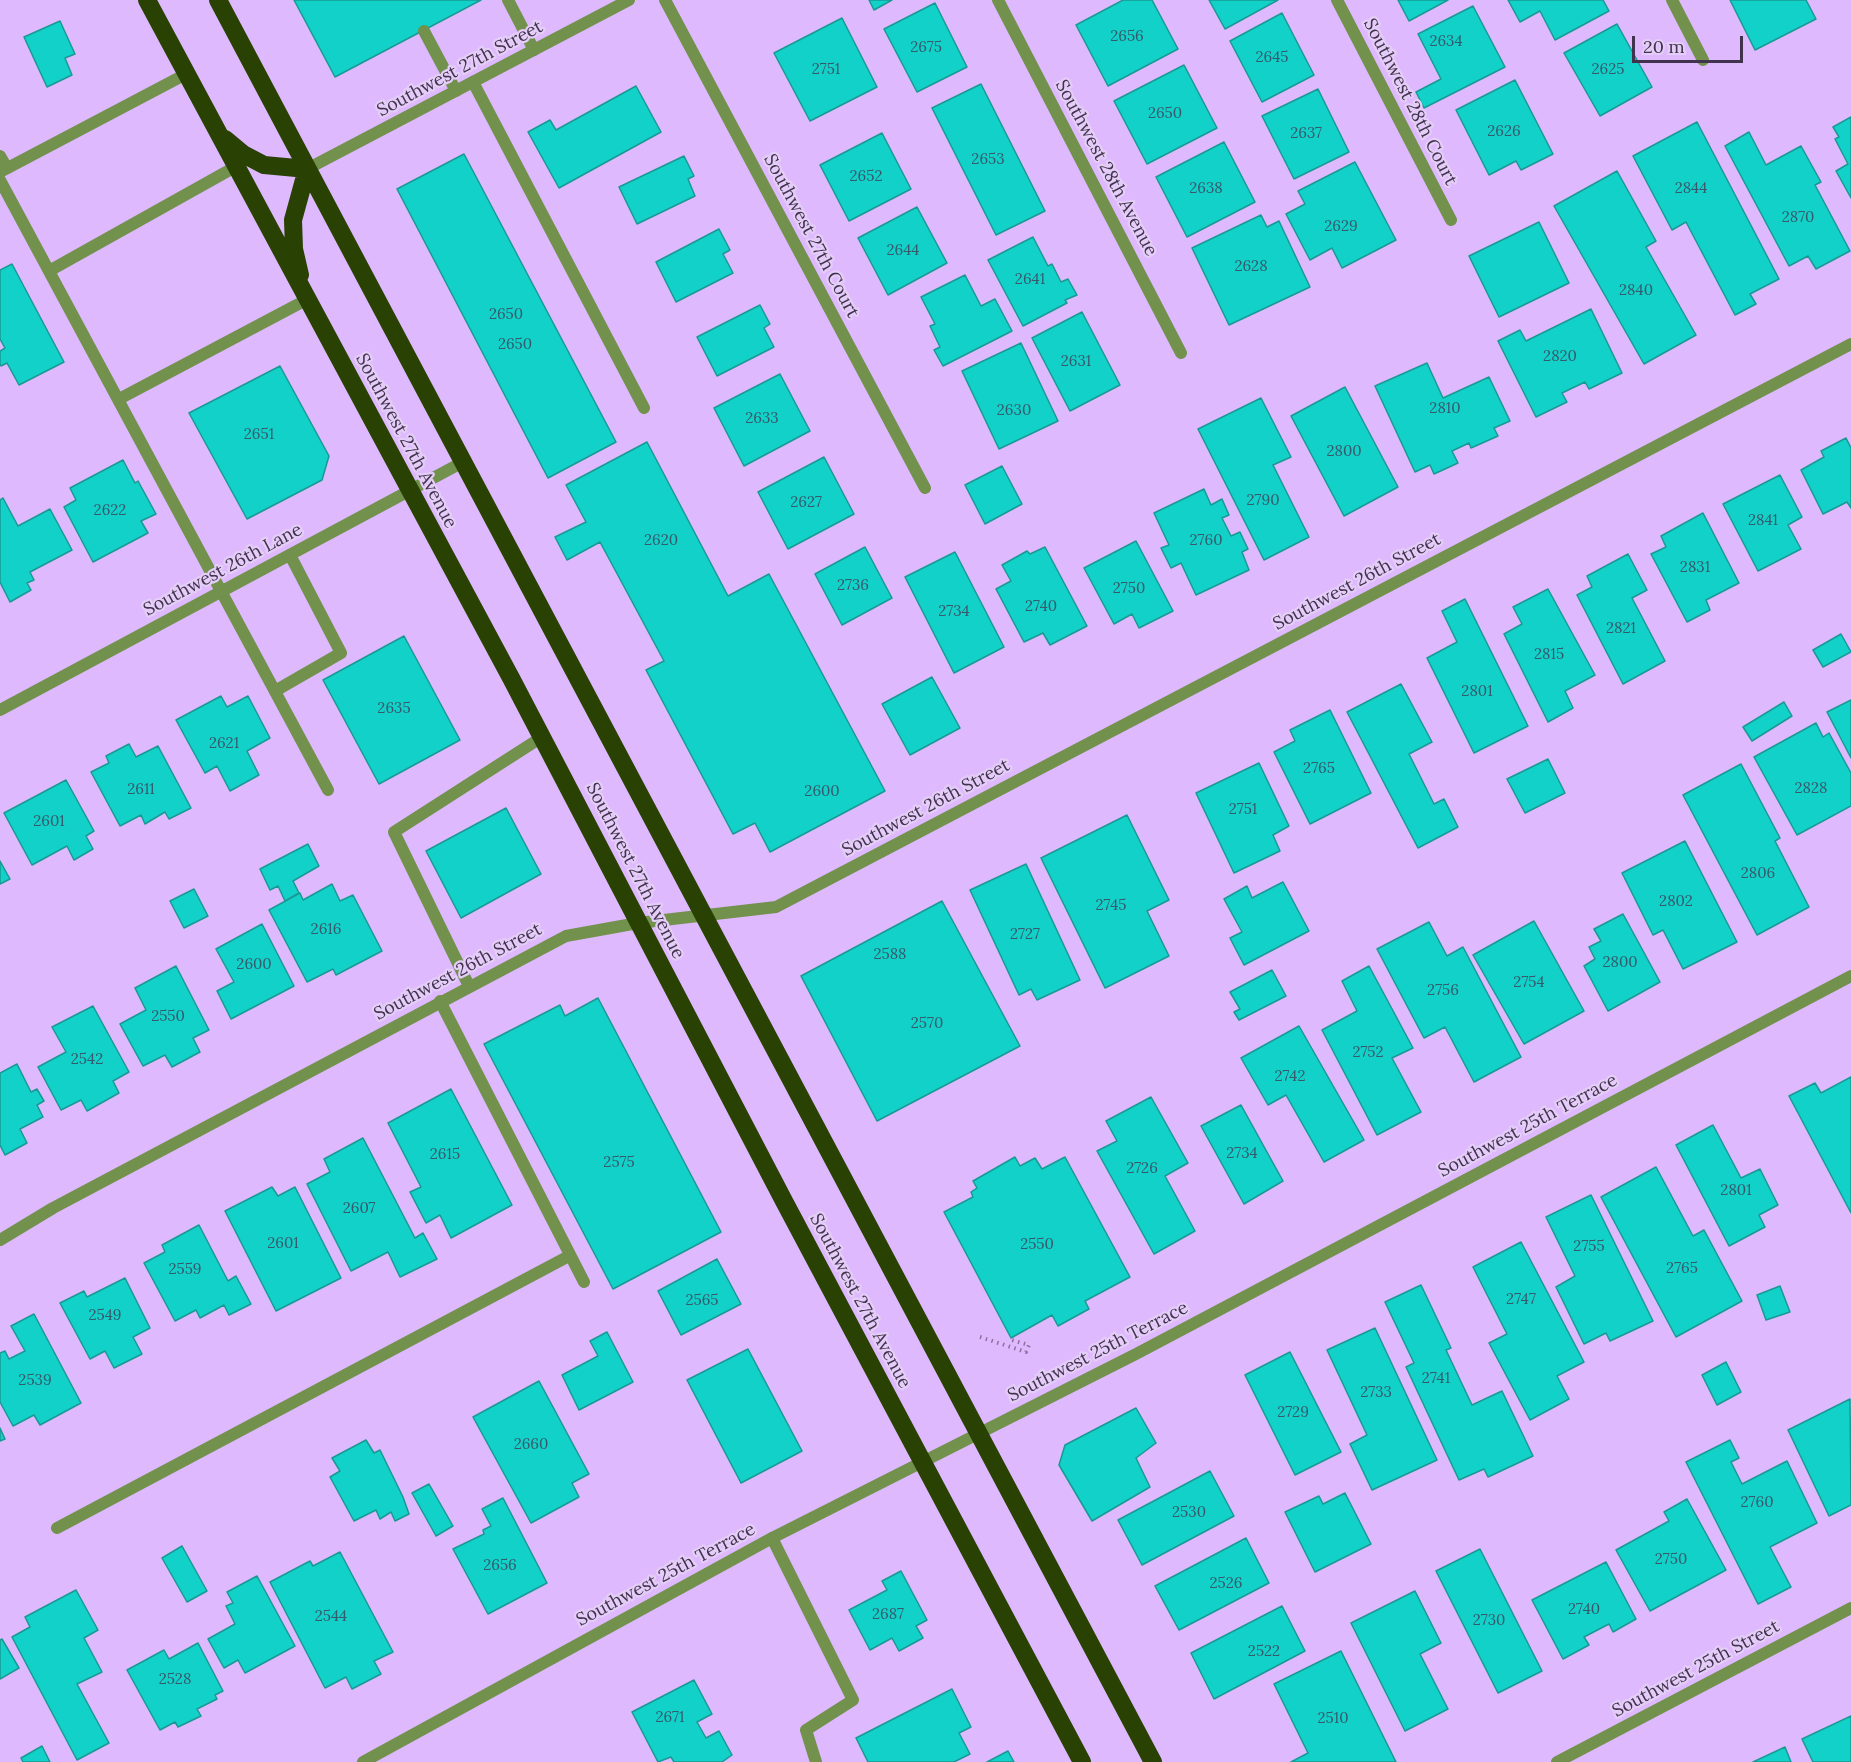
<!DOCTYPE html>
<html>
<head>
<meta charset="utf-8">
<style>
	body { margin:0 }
	#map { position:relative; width:1851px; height:1762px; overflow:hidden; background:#dfb9fd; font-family:Lora,serif }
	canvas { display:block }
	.scale { position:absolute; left:1632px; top:36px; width:111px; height:27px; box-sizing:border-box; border:3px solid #41324d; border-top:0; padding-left:8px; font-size:18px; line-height:21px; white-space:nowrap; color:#41324d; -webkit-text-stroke:4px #e4cdf7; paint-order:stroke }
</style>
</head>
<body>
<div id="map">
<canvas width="1851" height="1762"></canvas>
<div class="scale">20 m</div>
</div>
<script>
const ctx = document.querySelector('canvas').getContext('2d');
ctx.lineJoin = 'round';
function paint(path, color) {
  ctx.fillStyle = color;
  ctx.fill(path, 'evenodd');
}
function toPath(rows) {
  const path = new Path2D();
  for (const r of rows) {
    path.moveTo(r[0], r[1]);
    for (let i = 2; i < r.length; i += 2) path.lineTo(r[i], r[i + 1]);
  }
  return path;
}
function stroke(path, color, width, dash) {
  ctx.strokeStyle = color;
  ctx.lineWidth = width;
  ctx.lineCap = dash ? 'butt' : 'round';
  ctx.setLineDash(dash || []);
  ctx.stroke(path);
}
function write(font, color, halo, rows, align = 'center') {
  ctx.font = font + ' Lora,serif';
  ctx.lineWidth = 4.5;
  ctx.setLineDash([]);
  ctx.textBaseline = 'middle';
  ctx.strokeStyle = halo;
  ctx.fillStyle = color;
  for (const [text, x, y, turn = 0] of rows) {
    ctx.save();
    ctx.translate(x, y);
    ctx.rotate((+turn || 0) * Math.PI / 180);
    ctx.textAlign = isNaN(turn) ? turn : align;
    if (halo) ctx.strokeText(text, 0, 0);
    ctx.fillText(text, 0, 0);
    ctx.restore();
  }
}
const building = toPath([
	[294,0,481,0,335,77,294,0],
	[869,0,892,0,874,10,869,0],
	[1123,0,1152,0,1178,49,1108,86,1076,25,1123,0],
	[1209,0,1278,0,1225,29,1209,0],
	[1398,0,1448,0,1409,21,1398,0],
	[1508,0,1603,0,1609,11,1555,40,1540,11,1520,22,1508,0],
	[1730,0,1806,0,1816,19,1755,50,1730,0],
	[935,3,967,67,917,92,884,29,935,3],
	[1473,6,1505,67,1424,108,1416,92,1441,79,1418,34,1473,6],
	[1282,13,1314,75,1262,102,1230,41,1282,13],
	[842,18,877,87,810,121,774,53,842,18],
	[60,21,75,54,65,58,72,75,47,87,24,37,60,21],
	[1617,24,1652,87,1600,116,1564,53,1617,24],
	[1184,65,1217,128,1147,164,1114,101,1184,65],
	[1515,80,1553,154,1521,170,1516,161,1489,175,1456,110,1515,80],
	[981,84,1045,211,996,235,932,108,981,84],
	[636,86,661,132,559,188,528,132,550,120,556,130,636,86],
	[1318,89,1349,152,1294,179,1262,116,1318,89],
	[1851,117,1851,198,1836,171,1848,164,1835,139,1839,137,1833,127,1851,117],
	[1697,122,1779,279,1750,294,1756,304,1735,315,1686,222,1672,230,1633,156,1697,122],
	[1749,132,1766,165,1801,146,1821,182,1815,185,1850,251,1816,269,1808,256,1789,266,1725,146,1749,132],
	[882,133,911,189,849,221,820,165,882,133],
	[1224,142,1255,202,1187,237,1156,177,1224,142],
	[464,154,616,442,548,478,397,189,464,154],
	[684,156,694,176,688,179,695,196,637,224,619,187,684,156],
	[1355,162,1396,240,1342,268,1332,248,1310,260,1286,214,1305,204,1298,191,1355,162],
	[1617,171,1656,241,1646,247,1696,335,1644,364,1554,206,1617,171],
	[917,207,947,263,888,295,858,238,917,207],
	[1261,215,1267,227,1279,221,1310,287,1229,325,1192,248,1261,215],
	[1539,222,1569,283,1499,317,1469,256,1539,222],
	[719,229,730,250,723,254,733,273,676,302,656,262,719,229],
	[1033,237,1048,266,1052,264,1061,282,1068,279,1077,295,1065,300,1067,303,1023,326,988,260,1033,237],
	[12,264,64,362,19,385,7,363,1,366,0,364,0,351,5,348,0,339,0,270,12,264],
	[965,275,981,306,995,299,1012,331,943,366,934,350,940,347,930,326,935,324,921,297,965,275],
	[760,305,770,324,764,328,774,347,717,376,697,337,760,305],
	[1591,309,1622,373,1589,389,1585,382,1562,393,1567,402,1536,417,1498,341,1520,330,1526,341,1591,309],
	[1082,312,1120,385,1070,411,1032,338,1082,312],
	[1021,343,1058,421,999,449,962,371,1021,343],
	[1427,363,1443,398,1489,377,1510,421,1494,428,1498,436,1471,448,1469,443,1452,451,1458,463,1434,474,1430,465,1415,472,1375,386,1427,363],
	[280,366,329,456,322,480,247,519,189,413,280,366],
	[780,374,810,431,744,466,714,408,780,374],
	[1345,387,1398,487,1344,516,1291,416,1345,387],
	[1261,398,1291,457,1273,465,1309,537,1264,560,1198,429,1261,398],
	[1846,438,1851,448,1851,508,1847,502,1823,514,1801,470,1824,457,1821,451,1846,438],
	[647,442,728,596,769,574,885,791,770,852,755,823,733,834,646,670,664,661,600,542,567,560,555,537,586,522,566,485,647,442],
	[824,457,854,514,788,549,758,492,824,457],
	[123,460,135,483,138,481,156,514,141,521,148,533,93,562,64,507,76,500,70,488,123,460],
	[1002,466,1022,504,985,524,965,485,1002,466],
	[1780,475,1802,517,1788,525,1801,549,1758,571,1723,504,1780,475],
	[1204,489,1211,505,1222,499,1229,515,1222,518,1231,536,1240,532,1248,549,1242,552,1249,570,1196,595,1181,563,1171,568,1161,548,1169,545,1154,513,1204,489],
	[3,498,18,526,50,509,72,550,30,572,34,580,27,583,31,590,10,602,0,582,0,500,3,498],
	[1703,513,1739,583,1706,600,1710,610,1687,622,1651,554,1666,547,1661,536,1703,513],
	[1136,541,1173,611,1139,628,1132,614,1114,624,1084,568,1136,541],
	[865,547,892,598,842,625,815,574,865,547],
	[1045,547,1087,626,1050,645,1043,633,1024,642,996,589,1011,581,1002,565,1027,551,1030,554,1045,547],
	[955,552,1004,647,954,673,905,577,955,552],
	[1628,554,1647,590,1632,598,1665,661,1623,684,1577,595,1592,587,1587,576,1628,554],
	[1548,589,1595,675,1565,691,1573,708,1548,722,1504,634,1522,624,1513,607,1548,589],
	[1465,599,1528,726,1474,753,1427,658,1457,642,1442,611,1465,599],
	[1841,634,1851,652,1823,667,1813,650,1841,634],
	[404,636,460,740,379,784,323,680,404,636],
	[932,677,960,728,910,755,882,704,932,677],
	[1401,684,1432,742,1409,754,1434,804,1444,799,1458,827,1418,848,1347,712,1401,684],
	[221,696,227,707,248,696,270,738,247,751,259,775,230,791,217,766,205,773,176,720,221,696],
	[1851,700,1851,758,1827,712,1851,700],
	[1784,702,1792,716,1752,741,1743,727,1784,702],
	[1330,710,1371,793,1310,824,1274,752,1295,741,1290,730,1330,710],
	[1816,723,1823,737,1829,733,1851,773,1851,806,1797,835,1754,757,1816,723],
	[129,744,136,757,158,746,191,808,169,819,165,812,145,824,141,815,120,826,91,772,109,763,106,756,129,744],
	[1548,759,1565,793,1525,813,1507,779,1548,759],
	[1259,763,1289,826,1273,835,1280,851,1234,873,1196,793,1259,763],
	[1741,764,1780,838,1775,841,1809,907,1757,935,1683,795,1741,764],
	[66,780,94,831,86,836,93,849,74,860,67,846,32,865,4,813,66,780],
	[506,808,541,874,461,918,426,851,506,808],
	[1127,815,1169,900,1147,911,1169,956,1105,988,1041,858,1127,815],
	[1685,841,1737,942,1683,969,1663,930,1653,935,1622,873,1685,841],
	[308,844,319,866,293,881,299,893,285,901,278,886,270,890,260,869,308,844],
	[0,861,10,879,0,884,0,861],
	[1026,864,1080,980,1037,1000,1031,989,1019,995,970,890,1026,864],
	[1283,882,1309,931,1244,965,1230,938,1242,932,1224,899,1247,886,1252,898,1283,882],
	[332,884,340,901,353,895,382,951,336,975,333,969,307,982,269,910,300,893,303,900,332,884],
	[194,889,208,916,184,928,170,901,194,889],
	[942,901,1020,1046,877,1121,801,976,942,901],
	[1623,914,1660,982,1608,1011,1584,966,1595,959,1589,947,1601,941,1594,929,1623,914],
	[1534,921,1584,1011,1524,1044,1473,955,1534,921],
	[1429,922,1447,956,1463,947,1521,1057,1474,1082,1445,1027,1424,1038,1377,949,1429,922],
	[262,924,294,986,231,1019,217,991,234,982,216,949,262,924],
	[176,966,209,1030,193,1038,200,1052,172,1067,165,1055,143,1066,120,1024,146,1010,135,988,176,966],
	[1369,966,1413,1048,1392,1058,1421,1112,1377,1135,1322,1030,1357,1011,1342,981,1369,966],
	[1272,970,1286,996,1239,1020,1234,1012,1240,1009,1230,992,1272,970],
	[598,998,721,1232,613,1289,484,1044,560,1005,565,1016,598,998],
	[93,1006,129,1072,113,1081,119,1093,87,1111,81,1100,61,1110,38,1067,66,1052,52,1027,93,1006],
	[1299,1026,1364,1140,1324,1162,1286,1095,1268,1105,1241,1058,1299,1026],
	[17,1064,31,1092,37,1089,44,1101,37,1105,43,1117,20,1129,27,1143,5,1155,0,1145,0,1073,17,1064],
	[1851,1077,1851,1213,1789,1096,1815,1083,1821,1093,1851,1077],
	[451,1089,512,1205,451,1238,440,1215,426,1223,410,1192,421,1187,388,1123,451,1089],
	[1151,1097,1188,1163,1165,1176,1195,1231,1154,1254,1097,1151,1117,1141,1106,1121,1151,1097],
	[1241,1105,1283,1181,1244,1204,1201,1126,1241,1105],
	[1713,1125,1741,1178,1760,1169,1778,1205,1759,1215,1765,1227,1729,1246,1676,1145,1713,1125],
	[363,1138,415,1238,423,1233,437,1259,400,1277,388,1252,351,1271,307,1184,330,1172,324,1159,363,1138],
	[1015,1157,1020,1166,1035,1158,1042,1169,1065,1157,1130,1277,1085,1301,1089,1309,1058,1326,1052,1315,1011,1338,944,1212,973,1197,971,1192,977,1188,973,1181,1015,1157],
	[1656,1167,1693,1236,1704,1230,1742,1301,1676,1337,1601,1197,1656,1167],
	[272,1187,278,1196,295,1187,341,1278,276,1311,225,1211,272,1187],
	[1591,1195,1653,1321,1610,1341,1606,1333,1584,1344,1556,1287,1575,1276,1546,1217,1591,1195],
	[199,1225,228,1281,236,1276,251,1304,229,1315,224,1305,200,1318,196,1310,175,1321,144,1263,165,1252,162,1245,199,1225],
	[1521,1242,1584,1362,1557,1376,1569,1399,1530,1420,1489,1343,1507,1334,1473,1267,1521,1242],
	[717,1259,741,1304,681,1335,658,1291,717,1259],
	[125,1278,150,1328,133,1337,142,1354,114,1368,105,1351,90,1359,60,1303,84,1291,87,1297,125,1278],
	[1421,1285,1451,1348,1446,1350,1472,1405,1502,1391,1533,1456,1488,1477,1484,1469,1459,1480,1406,1367,1414,1363,1385,1302,1421,1285],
	[1780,1286,1790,1312,1766,1320,1757,1295,1780,1286],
	[34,1314,81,1403,40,1425,34,1415,13,1426,0,1402,0,1353,5,1351,9,1359,25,1351,11,1326,34,1314],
	[1375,1328,1437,1460,1372,1490,1350,1444,1367,1435,1327,1350,1375,1328],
	[607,1332,633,1382,579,1410,562,1375,598,1356,590,1341,607,1332],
	[748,1349,802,1451,741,1483,687,1380,748,1349],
	[1290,1352,1341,1452,1295,1475,1245,1375,1290,1352],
	[1726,1362,1741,1392,1717,1405,1702,1375,1726,1362],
	[539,1381,589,1474,572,1483,579,1497,531,1523,473,1417,539,1381],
	[1850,1399,1851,1505,1829,1516,1788,1430,1850,1399],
	[1136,1408,1156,1443,1136,1458,1150,1487,1092,1521,1059,1465,1065,1445,1136,1408],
	[0,1428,5,1439,0,1441,0,1428],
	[366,1440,374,1453,380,1450,403,1497,409,1514,395,1521,391,1512,380,1519,376,1510,354,1521,330,1477,340,1471,332,1458,366,1440],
	[1730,1440,1739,1458,1731,1462,1742,1484,1787,1461,1817,1523,1770,1547,1791,1587,1758,1604,1686,1462,1730,1440],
	[1210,1471,1234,1516,1142,1565,1118,1520,1210,1471],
	[429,1484,453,1526,436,1536,412,1493,429,1484],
	[1345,1493,1371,1544,1315,1572,1285,1512,1319,1496,1323,1504,1345,1493],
	[503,1498,547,1583,488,1614,453,1549,484,1534,483,1530,491,1526,482,1509,503,1498],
	[1687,1499,1726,1570,1650,1611,1616,1550,1669,1521,1664,1512,1687,1499],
	[1246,1538,1269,1583,1179,1630,1155,1586,1246,1538],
	[182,1546,207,1591,187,1602,162,1558,182,1546],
	[1480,1549,1542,1671,1498,1693,1436,1571,1480,1549],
	[340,1552,393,1652,374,1661,381,1674,352,1689,346,1677,325,1688,270,1582,310,1561,313,1566,340,1552],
	[1606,1562,1636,1619,1613,1632,1609,1624,1584,1637,1589,1645,1563,1659,1532,1600,1606,1562],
	[901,1571,927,1620,916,1626,923,1638,899,1651,892,1638,870,1650,849,1610,887,1590,882,1581,901,1571],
	[257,1576,295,1646,245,1673,238,1660,224,1668,208,1639,235,1624,226,1606,233,1603,227,1592,257,1576],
	[76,1590,98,1630,84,1638,102,1672,77,1684,109,1743,77,1760,12,1637,30,1627,25,1617,76,1590],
	[1415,1591,1441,1643,1420,1654,1448,1709,1405,1731,1351,1623,1415,1591],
	[1282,1606,1305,1651,1214,1699,1191,1653,1282,1606],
	[2,1639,19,1668,0,1679,0,1640,2,1639],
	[198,1643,223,1691,215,1695,217,1699,197,1709,201,1716,178,1727,175,1722,160,1730,127,1670,164,1650,169,1659,198,1643],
	[1341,1651,1396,1762,1291,1762,1308,1753,1274,1684,1341,1651],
	[694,1680,712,1714,697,1722,706,1738,719,1731,732,1755,722,1762,674,1762,671,1757,658,1762,632,1712,694,1680],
	[952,1689,971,1727,959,1733,970,1754,954,1762,868,1762,856,1738,952,1689],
	[1851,1716,1851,1762,1813,1762,1802,1739,1851,1716],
	[42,1746,50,1762,23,1762,21,1758,42,1746],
	[1785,1747,1791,1762,1753,1762,1785,1747],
	[1008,1751,1014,1762,987,1762,1008,1751]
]);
paint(building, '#12d1c9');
stroke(building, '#199993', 1.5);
stroke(toPath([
	[980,1337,1026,1352,1029,1345,1008,1339]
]), '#8c72a1', 4, [1.5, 4.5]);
stroke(toPath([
	[508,0,534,50],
	[424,31,456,91],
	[473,82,644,408],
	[0,156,7,168],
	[0,180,328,790],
	[49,271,235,167],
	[119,399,306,300],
	[275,691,341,653,290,555],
	[469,986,394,832,542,737],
	[440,1001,584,1282],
	[57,1528,569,1256],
	[772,1538,853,1700,806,1730,816,1762]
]), '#71914d', 12);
stroke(toPath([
	[665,0,925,488],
	[998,0,1181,353],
	[1337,0,1451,220],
	[1672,0,1703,60],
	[307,169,629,0],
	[0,172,186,74],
	[0,710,463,462],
	[0,1240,53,1208,566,936,638,923,776,907,1851,344],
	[363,1762,772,1538,1136,1354,1851,976],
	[1557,1762,1851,1608]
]), '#71914d', 12);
stroke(toPath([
	[147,0,511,678,785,1203,1082,1762],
	[218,0,1153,1762],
	[225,139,243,154,264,165,307,169],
	[300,275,294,249,293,220,307,169]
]), '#294102', 18);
write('15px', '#355a6c', null, [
	["2656",1127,37],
	["2634",1446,42],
	["2675",926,48],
	["2645",1272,58],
	["2751",826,70],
	["2625",1608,70],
	["2650",1165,114],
	["2626",1504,132],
	["2637",1306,134],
	["2653",988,160],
	["2652",866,177],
	["2638",1206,189],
	["2844",1691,189],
	["2870",1798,218],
	["2629",1341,227],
	["2644",903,251],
	["2628",1251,267],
	["2641",1030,280],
	["2840",1636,291],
	["2650",506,315],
	["2650",515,345],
	["2820",1560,357],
	["2631",1076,362],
	["2810",1445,409],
	["2630",1014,411],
	["2633",762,419],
	["2651",259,435],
	["2800",1344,452],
	["2790",1263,501],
	["2627",806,503],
	["2622",110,511],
	["2841",1763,521],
	["2620",661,541],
	["2760",1206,541],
	["2831",1695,568],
	["2736",853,586],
	["2750",1129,589],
	["2740",1041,607],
	["2734",954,612],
	["2821",1621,629],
	["2815",1549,655],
	["2801",1477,692],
	["2635",394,709],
	["2621",224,744],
	["2765",1319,769],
	["2828",1811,789],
	["2611",141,790],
	["2600",822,792],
	["2751",1243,810],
	["2601",49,822],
	["2806",1758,874],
	["2802",1676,902],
	["2745",1111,906],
	["2616",326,930],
	["2727",1025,935],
	["2588",890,955],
	["2800",1620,963],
	["2600",254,965],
	["2754",1529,983],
	["2756",1443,991],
	["2550",168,1017],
	["2570",927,1024],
	["2752",1368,1053],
	["2542",87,1060],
	["2742",1290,1077],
	["2734",1242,1154],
	["2615",445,1155],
	["2575",619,1163],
	["2726",1142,1169],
	["2801",1736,1191],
	["2607",359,1209],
	["2601",283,1244],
	["2550",1037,1245],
	["2755",1589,1247],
	["2765",1682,1269],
	["2559",185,1270],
	["2747",1521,1300],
	["2565",702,1301],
	["2549",105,1316],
	["2741",1436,1379],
	["2539",35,1381],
	["2733",1376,1393],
	["2729",1293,1413],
	["2660",531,1445],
	["2760",1757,1503],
	["2530",1189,1513],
	["2750",1671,1560],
	["2656",500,1566],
	["2526",1226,1584],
	["2740",1584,1610],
	["2687",888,1615],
	["2544",331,1617],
	["2730",1489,1621],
	["2522",1264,1652],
	["2528",175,1680],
	["2671",670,1718],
	["2510",1333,1719]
]);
write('18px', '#41324d', '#e4cdf7', [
	["Southwest 27th Street",460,69,-28],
	["Southwest 28th Court",1410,102,63],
	["Southwest 28th Avenue",1106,168,62],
	["Southwest 27th Court",811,236,62],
	["Southwest 27th Avenue",406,441,62],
	["Southwest 26th Lane",223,570,-28],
	["Southwest 26th Street",1357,582,-28],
	["Southwest 26th Street",926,808,-28],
	["Southwest 27th Avenue",635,871,63],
	["Southwest 26th Street",458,972,-28],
	["Southwest 25th Terrace",1528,1126,-28],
	["Southwest 27th Avenue",860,1301,62],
	["Southwest 25th Terrace",1098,1352,-27],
	["Southwest 25th Terrace",666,1575,-28],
	["Southwest 25th Street",1696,1669,-28]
]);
</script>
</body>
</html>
